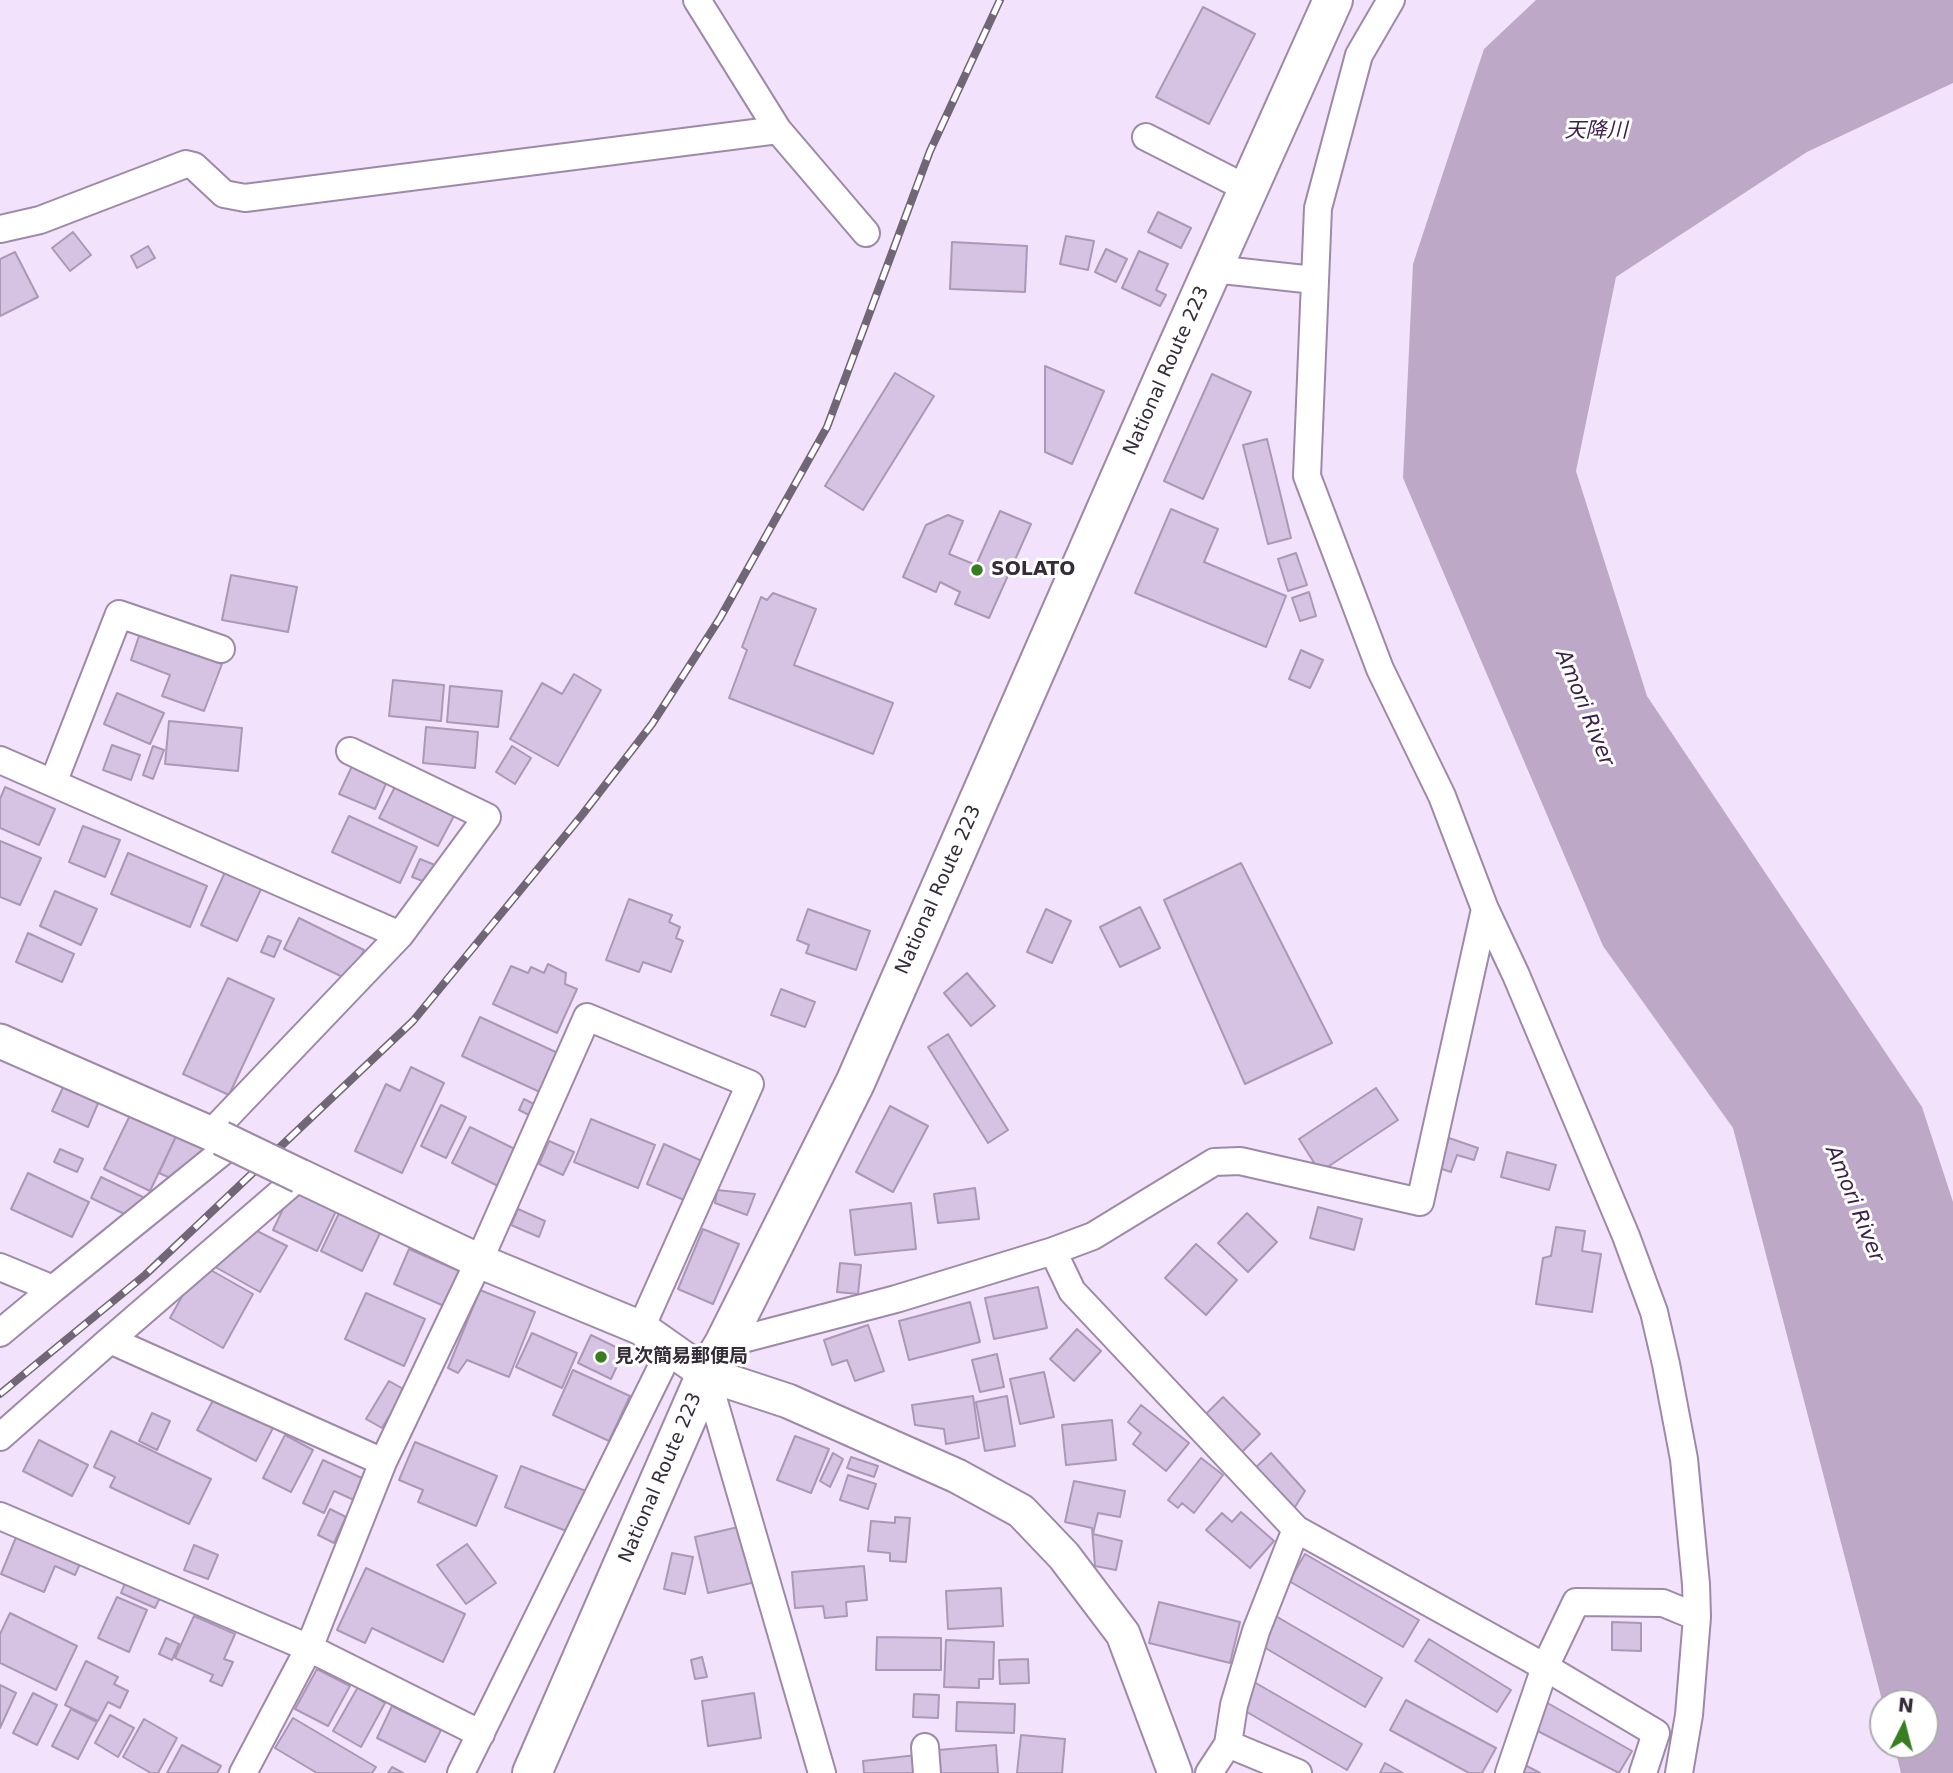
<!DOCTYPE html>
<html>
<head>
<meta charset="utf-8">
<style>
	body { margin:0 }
	#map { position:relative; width:1953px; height:1773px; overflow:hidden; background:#f3e2fc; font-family:"DejaVu Sans",sans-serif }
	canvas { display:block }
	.north { position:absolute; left:1869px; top:1689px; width:70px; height:70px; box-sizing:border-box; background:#fff; border:2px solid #aeabaf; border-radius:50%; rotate:6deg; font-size:19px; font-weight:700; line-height:28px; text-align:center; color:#342c38 }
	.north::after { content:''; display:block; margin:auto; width:24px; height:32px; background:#387d20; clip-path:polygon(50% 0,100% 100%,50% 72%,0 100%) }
</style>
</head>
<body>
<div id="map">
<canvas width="1953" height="1773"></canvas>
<div class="north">N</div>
</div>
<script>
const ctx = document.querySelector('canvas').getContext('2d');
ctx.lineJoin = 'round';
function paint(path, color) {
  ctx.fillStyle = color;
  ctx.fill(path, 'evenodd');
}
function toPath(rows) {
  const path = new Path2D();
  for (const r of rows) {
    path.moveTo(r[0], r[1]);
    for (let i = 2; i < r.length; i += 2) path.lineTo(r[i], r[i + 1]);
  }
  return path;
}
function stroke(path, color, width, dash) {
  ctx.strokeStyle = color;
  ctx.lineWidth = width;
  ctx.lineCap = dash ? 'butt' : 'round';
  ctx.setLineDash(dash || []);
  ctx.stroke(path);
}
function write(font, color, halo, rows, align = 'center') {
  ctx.font = font + ' "DejaVu Sans","Noto Sans JP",sans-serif';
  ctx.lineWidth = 6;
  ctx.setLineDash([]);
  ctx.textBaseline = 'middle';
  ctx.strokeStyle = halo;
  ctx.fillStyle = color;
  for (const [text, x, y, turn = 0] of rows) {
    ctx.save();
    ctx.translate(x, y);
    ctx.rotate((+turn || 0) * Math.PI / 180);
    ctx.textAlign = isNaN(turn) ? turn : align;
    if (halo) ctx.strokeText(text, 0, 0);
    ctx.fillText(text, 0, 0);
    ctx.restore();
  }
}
paint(toPath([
	[1536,0,1953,0,1953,83,1807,152,1616,277,1576,471,1647,696,1922,1107,1953,1202,1953,1773,1901,1773,1894,1745,1925,1745,1925,1703,1883,1704,1733,1128,1603,946,1403,478,1413,264,1484,49]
]), '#bda8c8');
const building = toPath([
	[1203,7,1255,34,1209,124,1156,97,1203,7],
	[1158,212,1191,228,1181,248,1148,232,1158,212],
	[73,232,91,255,70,271,52,248,73,232],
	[1066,236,1094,241,1088,270,1060,264,1066,236],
	[952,242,1027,246,1025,292,950,289,952,242],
	[148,246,155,258,137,268,131,256,148,246],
	[1106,249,1127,259,1116,282,1095,272,1106,249],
	[1139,251,1168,264,1156,290,1166,295,1160,306,1122,288,1139,251],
	[15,252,38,297,0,316,0,259,15,252],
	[1045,366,1104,391,1072,464,1045,452,1045,366],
	[895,373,934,396,863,510,825,486,895,373],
	[1212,374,1251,392,1203,499,1164,481,1212,374],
	[1267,439,1291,538,1268,544,1243,445,1267,439],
	[1171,509,1218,529,1204,562,1286,596,1266,647,1135,593,1171,509],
	[1000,511,1031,524,989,618,955,604,960,592,940,582,936,592,903,577,926,525,948,515,963,521,949,554,976,565,1000,511],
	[1296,553,1307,585,1288,591,1278,559,1296,553],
	[231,575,297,587,288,632,222,620,231,575],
	[1309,592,1316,616,1300,621,1292,598,1309,592],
	[773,593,816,609,794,665,893,703,873,754,729,698,747,650,742,647,761,597,767,600,773,593],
	[140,633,222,664,204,711,162,696,170,675,131,660,140,633],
	[1301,650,1323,660,1310,688,1289,679,1301,650],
	[574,674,601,690,558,766,510,739,542,683,562,694,574,674],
	[393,680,444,685,441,721,389,716,393,680],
	[450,686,502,691,498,727,447,722,450,686],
	[117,693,164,713,150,744,104,724,117,693],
	[169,721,242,728,238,771,165,764,169,721],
	[426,727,478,732,475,768,423,763,426,727],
	[112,745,140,755,131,780,103,770,112,745],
	[153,746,164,750,153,779,143,775,153,746],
	[512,746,531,758,515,784,496,772,512,746],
	[353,764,388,779,375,809,339,794,353,764],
	[396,785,455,814,438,846,379,818,396,785],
	[5,787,55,809,39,845,0,828,0,799,5,787],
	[349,816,417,847,400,883,332,852,349,816],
	[83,826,120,840,105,877,69,862,83,826],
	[0,841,41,858,20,905,0,897,0,841],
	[128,853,207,886,190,927,111,894,128,853],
	[420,859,435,865,428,883,412,877,420,859],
	[1241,863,1332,1043,1245,1084,1164,900,1241,863],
	[226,870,262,887,237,941,201,925,226,870],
	[55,891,97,909,81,945,40,926,55,891],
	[629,899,672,915,669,922,680,927,676,938,683,941,671,972,643,962,639,972,606,960,629,899],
	[1140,907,1160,948,1120,967,1100,927,1140,907],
	[808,909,870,931,856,970,806,953,809,945,797,940,808,909],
	[1046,909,1071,921,1052,963,1027,952,1046,909],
	[299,918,364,950,349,980,284,949,299,918],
	[28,933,74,954,62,982,16,962,28,933],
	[268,936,281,941,274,957,261,952,268,936],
	[548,964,566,973,565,984,577,989,557,1033,493,1004,511,966,528,973,531,967,544,973,548,964],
	[967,973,995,1006,971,1026,944,993,967,973],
	[228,978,274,999,229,1095,183,1074,228,978],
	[781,989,815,1002,805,1027,771,1015,781,989],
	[480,1017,560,1054,542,1093,462,1056,480,1017],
	[948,1034,1008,1130,988,1143,928,1047,948,1034],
	[411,1067,444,1083,402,1173,355,1151,386,1084,400,1091,411,1067],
	[67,1079,102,1094,88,1127,52,1111,67,1079],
	[1376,1088,1398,1120,1320,1172,1299,1139,1376,1088],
	[524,1099,534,1104,529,1115,519,1110,524,1099],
	[441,1105,466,1117,446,1158,421,1146,441,1105],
	[890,1106,928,1126,893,1192,856,1172,890,1106],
	[133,1109,179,1130,150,1191,104,1169,133,1109],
	[591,1119,655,1145,638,1188,574,1162,591,1119],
	[470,1127,517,1150,500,1187,452,1163,470,1127],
	[179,1130,211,1151,177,1181,159,1173,179,1130],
	[1449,1138,1478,1148,1474,1160,1457,1155,1451,1172,1439,1168,1449,1138],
	[549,1141,574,1152,563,1175,539,1164,549,1141],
	[664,1144,702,1161,684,1200,647,1184,664,1144],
	[60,1149,83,1159,77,1172,54,1162,60,1149],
	[1507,1152,1556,1165,1549,1190,1501,1177,1507,1152],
	[28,1173,89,1202,72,1237,11,1209,28,1173],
	[101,1177,145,1198,135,1219,91,1198,101,1177],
	[293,1188,337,1209,317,1251,273,1230,293,1188],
	[975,1188,979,1219,938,1223,934,1194,975,1188],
	[717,1190,755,1194,747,1215,715,1203,717,1190],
	[911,1203,916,1249,855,1255,850,1210,911,1203],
	[1318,1207,1362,1219,1354,1250,1310,1238,1318,1207],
	[341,1209,382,1229,362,1271,321,1251,341,1209],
	[518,1209,545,1221,539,1237,511,1225,518,1209],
	[1247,1213,1277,1242,1248,1272,1218,1243,1247,1213],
	[1556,1227,1585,1231,1582,1251,1601,1254,1592,1312,1536,1304,1543,1258,1551,1256,1556,1227],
	[251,1228,287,1246,260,1292,208,1263,251,1228],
	[703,1229,739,1244,713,1304,678,1289,703,1229],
	[1196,1244,1237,1280,1206,1315,1165,1278,1196,1244],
	[409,1249,459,1271,444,1306,394,1284,409,1249],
	[840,1263,861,1265,858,1294,837,1292,840,1263],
	[200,1264,253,1294,223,1348,170,1318,200,1264],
	[1038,1287,1047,1328,994,1339,985,1298,1038,1287],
	[480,1290,535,1312,509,1377,467,1360,458,1373,448,1368,480,1290],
	[366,1293,425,1319,404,1366,345,1339,366,1293],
	[970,1302,980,1342,909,1360,899,1321,970,1302],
	[868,1325,884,1371,855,1381,847,1360,832,1365,824,1340,868,1325],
	[1077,1329,1101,1351,1074,1381,1050,1359,1077,1329],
	[532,1333,577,1353,562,1388,516,1367,532,1333],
	[591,1335,624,1351,611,1379,578,1363,591,1335],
	[997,1354,1004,1387,980,1392,972,1360,997,1354],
	[573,1370,630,1396,609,1441,553,1415,573,1370],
	[1044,1372,1054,1417,1020,1424,1010,1379,1044,1372],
	[389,1381,405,1390,382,1428,366,1419,389,1381],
	[216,1395,274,1426,256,1461,197,1430,216,1395],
	[973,1396,979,1438,946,1444,944,1429,915,1425,912,1405,973,1396],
	[1007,1396,1015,1446,985,1451,976,1402,1007,1396],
	[1223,1397,1260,1434,1239,1455,1202,1418,1223,1397],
	[1141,1405,1189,1443,1166,1471,1133,1444,1141,1433,1128,1422,1141,1405],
	[152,1413,170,1421,157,1450,139,1441,152,1413],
	[1112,1420,1116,1460,1066,1465,1062,1425,1112,1420],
	[111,1431,211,1479,189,1524,110,1487,115,1477,94,1467,111,1431],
	[285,1435,313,1450,291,1492,263,1478,285,1435],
	[795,1436,829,1449,811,1493,777,1480,795,1436],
	[39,1440,88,1465,72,1496,23,1471,39,1440],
	[415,1442,497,1476,476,1526,418,1502,423,1490,399,1480,415,1442],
	[833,1453,843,1459,830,1487,820,1481,833,1453],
	[1271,1453,1305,1491,1290,1515,1251,1472,1271,1453],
	[851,1457,878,1466,874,1477,847,1468,851,1457],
	[1201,1458,1223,1475,1194,1513,1182,1503,1178,1508,1168,1500,1201,1458],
	[323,1460,364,1479,354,1500,334,1491,324,1513,303,1503,323,1460],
	[521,1466,586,1491,569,1532,505,1507,521,1466],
	[848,1475,876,1484,868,1509,840,1500,848,1475],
	[1074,1481,1125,1491,1120,1517,1098,1513,1093,1534,1122,1541,1116,1570,1095,1566,1092,1528,1065,1522,1074,1481],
	[330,1509,346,1517,334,1543,318,1535,330,1509],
	[1241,1512,1274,1541,1250,1568,1206,1530,1222,1513,1232,1522,1241,1512],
	[895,1517,910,1518,906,1562,890,1561,890,1553,868,1551,871,1521,895,1523,895,1517],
	[747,1525,760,1581,708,1593,695,1537,747,1525],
	[19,1530,83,1557,75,1575,55,1566,44,1592,1,1574,19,1530],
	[467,1544,496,1583,466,1604,437,1565,467,1544],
	[194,1545,218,1555,208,1579,184,1570,194,1545],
	[672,1553,693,1557,685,1594,664,1589,672,1553],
	[1305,1554,1419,1620,1403,1647,1289,1581,1305,1554],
	[864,1566,867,1600,846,1602,847,1616,825,1618,823,1606,795,1608,792,1572,864,1566],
	[366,1568,465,1614,443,1662,372,1628,365,1643,337,1630,366,1568],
	[129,1573,164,1589,155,1608,121,1593,129,1573],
	[1001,1588,1003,1626,948,1629,946,1591,1001,1588],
	[117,1597,147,1610,129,1652,98,1638,117,1597],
	[1159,1602,1240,1622,1230,1663,1149,1643,1159,1602],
	[10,1613,77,1646,56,1690,0,1663,0,1634,10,1613],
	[1274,1615,1382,1678,1365,1707,1257,1643,1274,1615],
	[194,1616,235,1634,224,1659,233,1662,222,1686,210,1681,213,1675,175,1658,194,1616],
	[1612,1622,1641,1623,1641,1651,1612,1650,1612,1622],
	[877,1637,941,1638,941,1670,876,1670,877,1637],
	[166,1638,179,1644,172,1660,159,1654,166,1638],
	[1429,1639,1511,1690,1497,1712,1415,1661,1429,1639],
	[946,1640,994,1642,993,1679,979,1679,979,1688,944,1687,946,1640],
	[702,1657,707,1677,695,1679,691,1660,702,1657],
	[1028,1659,1029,1683,1000,1684,999,1660,1028,1659],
	[86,1661,118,1677,114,1684,128,1691,120,1708,108,1702,98,1721,65,1705,86,1661],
	[317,1669,350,1686,328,1726,295,1709,317,1669],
	[1254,1682,1362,1744,1347,1770,1240,1708,1254,1682],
	[0,1685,16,1693,0,1728,0,1685],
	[358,1687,385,1703,361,1747,333,1731,358,1687],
	[33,1693,57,1705,37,1745,13,1733,33,1693],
	[754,1693,761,1738,708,1746,702,1701,754,1693],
	[914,1694,939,1695,938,1718,913,1717,914,1694],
	[1406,1700,1496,1748,1482,1773,1469,1773,1390,1730,1406,1700],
	[1544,1701,1632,1751,1619,1773,1530,1727,1544,1701],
	[957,1702,1015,1704,1014,1733,956,1731,957,1702],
	[392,1706,441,1730,425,1762,377,1738,392,1706],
	[71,1709,97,1722,78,1759,52,1746,71,1709],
	[110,1715,134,1728,118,1757,95,1743,110,1715],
	[293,1718,376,1767,372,1773,317,1773,275,1748,293,1718],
	[144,1719,177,1738,158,1773,151,1773,123,1757,144,1719],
	[1021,1735,1065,1739,1062,1773,1017,1773,1021,1735],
	[182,1745,221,1766,217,1773,167,1773,182,1745],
	[996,1745,998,1773,940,1773,938,1750,996,1745],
	[917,1755,919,1773,864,1773,863,1761,917,1755],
	[1385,1763,1403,1773,1380,1773,1385,1763],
	[1523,1764,1540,1773,1518,1773,1523,1764],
	[392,1767,403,1773,388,1773,392,1767]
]);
paint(building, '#d6c2e2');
stroke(building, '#ab97b6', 2);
const minor = toPath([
	[697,0,778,130,866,233],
	[1391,0,1359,55,1318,208,1307,476,1380,669,1442,796,1485,909,1516,975,1626,1236,1654,1312,1666,1364,1684,1459,1696,1584,1697,1617,1689,1715,1679,1773],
	[1146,137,1248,189],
	[0,229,40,220,186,164,194,166,224,194,245,198,778,130],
	[1213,269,1314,280],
	[350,751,487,817,400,935],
	[0,760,400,935,210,1134],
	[53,783,119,614,221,649],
	[1053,1251,1072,1291,1296,1529,1545,1667,1656,1733,1643,1773],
	[0,1267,53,1289,0,1333],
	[53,1289,232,1144],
	[110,1340,300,1176],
	[724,1344,896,1299,1053,1251,1093,1236,1214,1162,1240,1161,1420,1202,1485,909],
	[706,1374,822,1773],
	[0,1437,110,1340,383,1462],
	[0,1516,309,1648,481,1734],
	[1228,1744,1234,1705,1256,1631,1296,1529],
	[925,1747,927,1773],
	[243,1773,309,1648,383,1462,479,1261,587,1017,750,1084,641,1328],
	[461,1773,671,1348],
	[1209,1773,1228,1744,1298,1773],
	[1509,1773,1545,1667,1576,1602,1663,1603,1697,1617]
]);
const tertiary = toPath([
	[0,1041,221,1138],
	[300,1176,479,1261,641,1328,706,1374,788,1401,957,1476,1021,1511,1064,1556,1123,1634,1175,1773]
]);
const trunk = toPath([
	[532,1773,706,1374,724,1344,855,1083,1168,368,1333,0]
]);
stroke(minor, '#9d8aa8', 30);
stroke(tertiary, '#9d8aa8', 37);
stroke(trunk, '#9d8aa8', 42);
stroke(minor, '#fff', 26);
stroke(tertiary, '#fff', 33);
stroke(trunk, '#fff', 38);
const rail = toPath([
	[0,1394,145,1275,413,1021,582,815,652,724,720,618,827,427,930,151,1000,0]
]);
stroke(rail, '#716676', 8);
stroke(rail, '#fff', 5, [16]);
const tertiaryBridge = toPath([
	[221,1138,300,1176]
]);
stroke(tertiaryBridge, '#9d8aa8', 37, []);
stroke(tertiaryBridge, '#fff', 33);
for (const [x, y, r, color] of [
	[977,570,7,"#387d20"],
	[601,1357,7,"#387d20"]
]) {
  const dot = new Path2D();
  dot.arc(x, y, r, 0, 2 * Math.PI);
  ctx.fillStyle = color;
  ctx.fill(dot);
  stroke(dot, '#fff', 2.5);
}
write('19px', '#342c38', '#fff', [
	["National Route 223",1167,371,-66],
	["National Route 223",939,890,-66],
	["National Route 223",661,1478,-67]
]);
write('bold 19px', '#342c38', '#fff', [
	["SOLATO",991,570],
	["見次簡易郵便局",615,1357]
], 'left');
write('italic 21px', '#3c204a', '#fff', [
	["天降川",1596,132],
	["Amori River",1584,708,68],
	["Amori River",1854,1204,68]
]);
</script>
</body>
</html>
